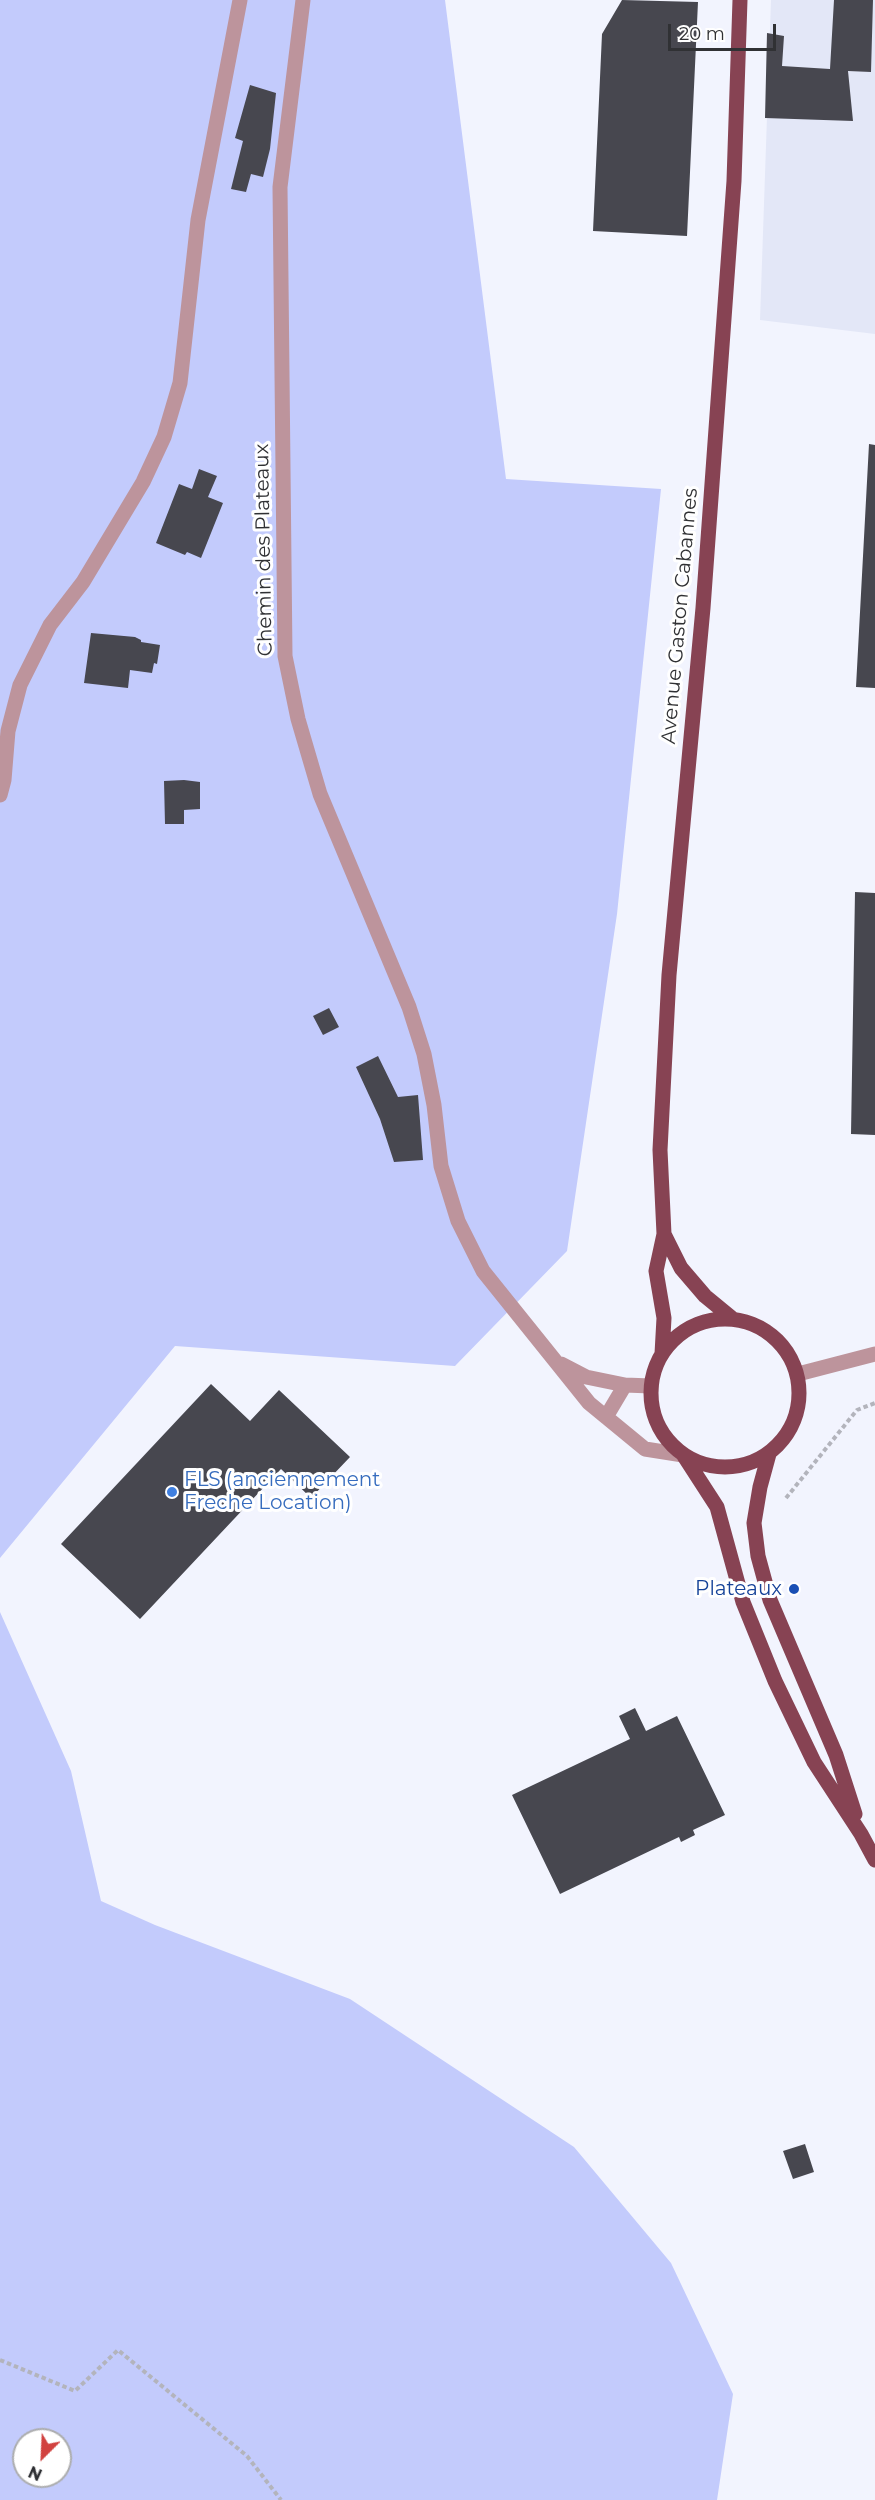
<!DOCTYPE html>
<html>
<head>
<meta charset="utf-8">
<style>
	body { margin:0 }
	#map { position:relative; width:875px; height:2500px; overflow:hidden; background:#f2f4fe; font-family:Montserrat,sans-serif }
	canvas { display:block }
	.north { position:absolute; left:12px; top:2428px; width:60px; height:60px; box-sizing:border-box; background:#fff; border:2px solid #acadae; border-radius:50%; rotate:204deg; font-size:16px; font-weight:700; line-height:24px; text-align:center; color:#303134 }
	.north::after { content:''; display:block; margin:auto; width:21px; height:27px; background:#d1423f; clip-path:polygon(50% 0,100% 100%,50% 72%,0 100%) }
	.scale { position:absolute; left:668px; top:24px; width:108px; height:27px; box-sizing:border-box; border:3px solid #303134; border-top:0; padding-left:8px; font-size:18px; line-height:21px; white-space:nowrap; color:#303134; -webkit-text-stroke:4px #fff; paint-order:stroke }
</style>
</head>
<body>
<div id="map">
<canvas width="875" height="2500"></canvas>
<div class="north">N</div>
<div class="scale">20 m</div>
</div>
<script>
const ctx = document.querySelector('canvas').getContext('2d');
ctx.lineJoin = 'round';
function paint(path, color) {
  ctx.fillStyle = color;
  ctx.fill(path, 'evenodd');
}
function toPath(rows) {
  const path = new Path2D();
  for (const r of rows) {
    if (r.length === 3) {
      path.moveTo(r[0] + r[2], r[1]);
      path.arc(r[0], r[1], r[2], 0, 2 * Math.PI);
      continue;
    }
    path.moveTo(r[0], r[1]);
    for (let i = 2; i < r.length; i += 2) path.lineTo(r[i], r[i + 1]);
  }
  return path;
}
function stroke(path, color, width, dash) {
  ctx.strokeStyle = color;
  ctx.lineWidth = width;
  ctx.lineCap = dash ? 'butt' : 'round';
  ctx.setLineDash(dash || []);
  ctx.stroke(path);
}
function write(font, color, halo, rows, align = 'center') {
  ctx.font = font + ' Montserrat,sans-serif';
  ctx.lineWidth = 6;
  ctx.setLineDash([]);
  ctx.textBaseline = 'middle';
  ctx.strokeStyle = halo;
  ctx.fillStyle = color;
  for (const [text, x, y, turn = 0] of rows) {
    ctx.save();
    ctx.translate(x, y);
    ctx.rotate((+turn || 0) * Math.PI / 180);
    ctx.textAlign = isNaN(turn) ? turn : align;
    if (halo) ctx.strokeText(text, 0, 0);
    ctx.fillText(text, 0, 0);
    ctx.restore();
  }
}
paint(toPath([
	[771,0,875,0,875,334,760,320]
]), '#e3e7f7');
paint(toPath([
	[0,0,445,0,506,479,661,489,617,914,567,1251,455,1366,175,1346,0,1558],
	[0,1612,71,1771,101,1901,155,1925,350,1999,574,2147,671,2263,733,2394,717,2500,0,2500],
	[24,2440,60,2440,60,2476,24,2476]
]), '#c3cbfc');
paint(toPath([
	[622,0,698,2,687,236,593,231,602,34],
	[834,0,873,0,871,72,848,71,853,121,765,118,767,33,784,36,782,66,830,69],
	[250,85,276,93,270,149,263,177,251,174,246,192,231,189,243,141,235,138],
	[869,444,875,445,875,688,856,687],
	[199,469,217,476,208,497,223,503,201,558,187,552,185,555,156,543,179,484,192,489],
	[91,633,135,637,141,640,141,642,160,645,157,664,154,663,152,673,130,670,128,688,84,683],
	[184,780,200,782,200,809,184,810,184,824,165,824,164,781],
	[855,892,875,893,875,1135,851,1134],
	[329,1008,339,1027,323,1035,313,1016],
	[378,1056,398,1097,418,1095,423,1160,394,1162,380,1119,356,1067],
	[211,1384,250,1421,279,1390,350,1457,311,1498,281,1469,140,1619,61,1544],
	[635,1708,646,1731,677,1716,725,1815,693,1830,695,1835,681,1842,679,1837,560,1894,512,1795,630,1739,619,1716],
	[805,2144,814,2172,793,2179,783,2151]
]), '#47474f');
stroke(toPath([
	[786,1498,857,1410,875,1403],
	[0,2360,75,2391,118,2350,247,2456,281,2500]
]), '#b3b4bc', 4, [4.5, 3]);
stroke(toPath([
	[303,0,280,187,285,656,298,719,320,794,409,1007,424,1054,434,1105,441,1166,458,1221,483,1271,589,1403,645,1449,683,1455],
	[0,795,4,780,8,731,20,685,50,625,83,582,143,482,164,437,180,383,198,220,240,0],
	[561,1364,586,1377,625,1385,651,1386],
	[798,1374,875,1354],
	[606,1417,625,1385]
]), '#bd949c', 15);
stroke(toPath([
	[664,1234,681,1268,705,1296,733,1319],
	[725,1393,74],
	[662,1354,664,1318,656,1271,664,1234,660,1150,669,975,703,608,734,181,740,0],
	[769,1454,760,1487,754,1523,758,1556,770,1600,836,1755,855,1814],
	[684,1456,717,1507,743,1602,775,1681,814,1762,861,1834,875,1860]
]), '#874353', 15);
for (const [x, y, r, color] of [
	[172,1492,6,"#3f7fe0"],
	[794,1589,6,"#1a4fb4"]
]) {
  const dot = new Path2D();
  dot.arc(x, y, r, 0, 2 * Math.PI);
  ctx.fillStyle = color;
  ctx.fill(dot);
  stroke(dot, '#fff', 2);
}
write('20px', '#303134', '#fff', [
	["Chemin des Plateaux",264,550,-91],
	["Avenue Gaston Cabannes",680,616,-85]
]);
write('20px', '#366cbe', '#fff', [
	["FLS (anciennement",184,1480],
	["Freche Location)",184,1503]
], 'left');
write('20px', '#164399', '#fff', [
	["Plateaux",782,1589]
], 'right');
</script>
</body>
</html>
